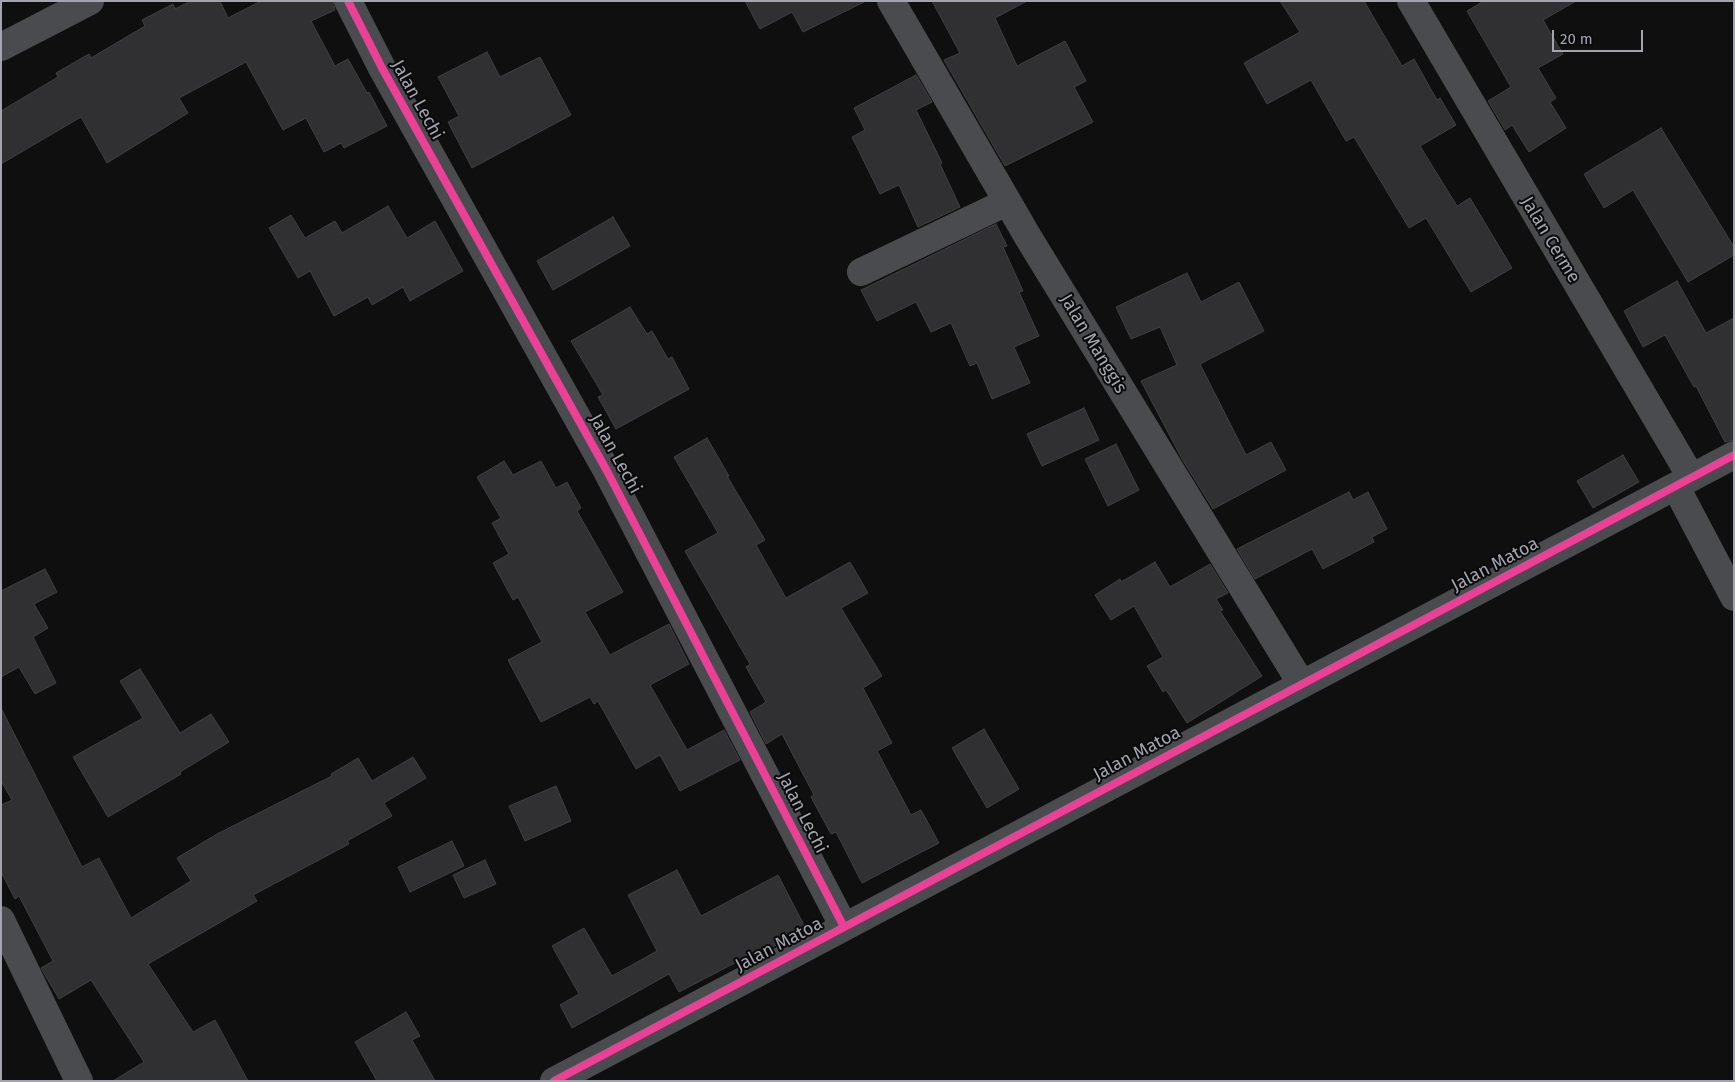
<!DOCTYPE html>
<html>
<head>
<meta charset="utf-8">
<style>
	body { margin:0 }
	#map { position:relative; width:1735px; height:1082px; overflow:hidden; background:#100f10; font-family:"Fira Sans",sans-serif }
	canvas { display:block }
	.frame { position:absolute; inset:0; border:2px solid #a2a5b0; pointer-events:none }
	.scale { position:absolute; left:1552px; top:30px; width:91px; height:22px; box-sizing:border-box; border:2px solid #a2a5b0; border-top:0; padding-left:6px; font-size:15px; line-height:18px; white-space:nowrap; color:#a2a5b0; -webkit-text-stroke:4px #0b0a0b; paint-order:stroke }
</style>
</head>
<body>
<div id="map">
<canvas width="1735" height="1082"></canvas>
<div class="frame"></div>
<div class="scale">20 m</div>
</div>
<script>
const ctx = document.querySelector('canvas').getContext('2d');
ctx.lineJoin = 'round';
function paint(path, color) {
  ctx.fillStyle = color;
  ctx.fill(path, 'evenodd');
}
function toPath(rows) {
  const path = new Path2D();
  for (const r of rows) {
    path.moveTo(r[0], r[1]);
    for (let i = 2; i < r.length; i += 2) path.lineTo(r[i], r[i + 1]);
  }
  return path;
}
function stroke(path, color, width, dash) {
  ctx.strokeStyle = color;
  ctx.lineWidth = width;
  ctx.lineCap = dash ? 'butt' : 'round';
  ctx.setLineDash(dash || []);
  ctx.stroke(path);
}
function write(font, color, halo, rows, align = 'center') {
  ctx.font = font + ' "Fira Sans",sans-serif';
  ctx.lineWidth = 4;
  ctx.setLineDash([]);
  ctx.textBaseline = 'middle';
  ctx.strokeStyle = halo;
  ctx.fillStyle = color;
  for (const [text, x, y, turn = 0] of rows) {
    ctx.save();
    ctx.translate(x, y);
    ctx.rotate((+turn || 0) * Math.PI / 180);
    ctx.textAlign = isNaN(turn) ? turn : align;
    if (halo) ctx.strokeText(text, 0, 0);
    ctx.fillText(text, 0, 0);
    ctx.restore();
  }
}
const building = toPath([
	[191,1,220,1,228,18,261,1,333,1,335,10,311,21,335,66,348,59,367,93,369,92,387,126,344,148,341,143,324,152,306,118,283,130,246,62,179,98,188,113,107,163,81,117,1,164,1,111,58,77,56,73,89,54,91,58,145,26,142,20,173,4,175,9,191,1],
	[745,1,866,1,803,32,792,12,760,29,745,1],
	[932,1,1027,1,995,18,1017,66,1065,41,1086,81,1074,87,1093,122,1005,166,944,60,960,53,932,1],
	[1280,1,1364,1,1402,66,1414,59,1437,100,1440,98,1456,125,1420,146,1457,206,1470,198,1512,268,1471,292,1426,218,1409,228,1354,137,1346,141,1311,80,1267,104,1244,63,1300,32,1280,1],
	[1484,1,1576,1,1543,20,1563,54,1538,68,1556,98,1550,102,1566,128,1529,152,1512,125,1505,130,1488,101,1511,87,1467,11,1484,1],
	[487,52,500,77,540,57,571,115,472,168,448,122,459,116,438,77,487,52],
	[916,75,932,102,916,110,942,163,940,164,960,207,918,227,899,185,880,194,852,137,865,130,854,108,916,75],
	[1661,128,1734,247,1734,255,1688,282,1633,190,1604,208,1584,174,1661,128],
	[388,206,407,238,435,221,463,271,410,301,403,287,372,305,368,297,334,316,310,271,298,278,269,228,291,215,305,238,335,221,342,233,388,206],
	[613,217,630,246,553,290,537,261,613,217],
	[996,224,1007,246,1003,247,1023,291,1019,292,1039,336,1014,347,1030,383,992,399,977,363,970,366,951,323,931,332,916,302,877,321,861,290,996,224],
	[1187,273,1201,302,1239,282,1264,331,1200,364,1246,455,1271,442,1286,470,1213,509,1182,459,1141,381,1177,365,1160,327,1131,339,1116,307,1187,273],
	[1677,281,1706,333,1734,318,1734,440,1725,442,1696,386,1694,387,1665,335,1643,347,1624,311,1677,281],
	[630,307,647,334,652,331,668,359,672,357,689,389,616,429,598,397,603,395,571,341,630,307],
	[1084,408,1099,440,1042,466,1027,434,1084,408],
	[707,438,729,476,727,476,765,540,756,545,786,598,850,562,868,593,841,608,882,676,863,688,892,743,877,751,911,815,921,810,939,843,862,883,836,832,831,834,811,797,814,795,782,734,766,744,750,712,766,702,746,667,750,664,685,551,718,533,674,457,707,438],
	[1116,444,1139,490,1108,506,1085,459,1116,444],
	[1623,455,1639,482,1593,508,1577,481,1623,455],
	[504,461,513,475,541,461,556,488,567,482,581,508,577,511,623,592,585,612,610,655,669,624,689,664,650,685,687,750,724,730,740,760,680,791,660,755,636,769,598,701,594,704,590,697,541,722,508,660,542,642,518,597,513,600,493,563,509,554,492,523,501,518,477,477,504,461],
	[1349,492,1353,500,1368,492,1387,529,1372,537,1374,542,1323,569,1312,549,1255,579,1237,549,1349,492],
	[1155,562,1170,587,1210,564,1228,593,1216,599,1223,610,1220,611,1262,676,1187,723,1166,690,1163,692,1147,666,1163,657,1134,606,1111,620,1095,595,1120,579,1121,582,1155,562],
	[45,569,57,592,34,604,48,628,33,637,56,683,35,694,19,667,1,677,1,591,45,569],
	[140,669,180,733,211,714,229,742,180,772,181,774,108,817,73,757,143,718,120,681,140,669],
	[1,708,82,867,99,858,131,918,191,881,177,858,217,834,332,776,331,774,358,758,372,781,413,757,426,778,384,803,392,816,347,841,349,844,253,895,257,901,148,964,193,1032,215,1020,248,1081,113,1081,144,1062,91,980,59,999,41,968,53,961,19,896,15,899,1,872,1,805,12,800,1,781,1,708],
	[984,729,1019,789,987,808,952,748,984,729],
	[556,786,571,821,525,841,509,806,556,786],
	[452,841,464,866,410,892,398,867,452,841],
	[485,860,496,884,464,898,453,875,485,860],
	[677,870,701,916,778,875,806,929,756,956,754,953,679,992,669,974,572,1028,560,1005,579,994,552,946,584,928,612,976,657,951,628,895,677,870],
	[406,1012,420,1036,412,1040,435,1081,377,1081,355,1042,406,1012]
]);
paint(building, '#303033');
stroke(building, '#404043', 1);
stroke(toPath([
	[348,1,382,68,607,471,844,927],
	[891,1,1028,237,1301,683],
	[1411,1,1691,477],
	[1,47,90,1],
	[861,272,1007,202],
	[1676,487,1734,597],
	[1,920,79,1081],
	[554,1081,1734,455]
]), '#4a4b4f', 28);
stroke(toPath([
	[348,1,382,68,607,471,844,927],
	[554,1081,1734,455]
]), '#ea4096', 8);
write('18px', '#a2a5b0', '#0b0a0b', [
	["Jalan Lechi",417,100,61],
	["Jalan Cerme",1550,240,59],
	["Jalan Manggis",1093,344,59],
	["Jalan Lechi",615,454,61],
	["Jalan Matoa",1495,565,-28],
	["Jalan Matoa",1137,754,-28],
	["Jalan Lechi",802,813,63],
	["Jalan Matoa",779,945,-28]
]);
</script>
</body>
</html>
